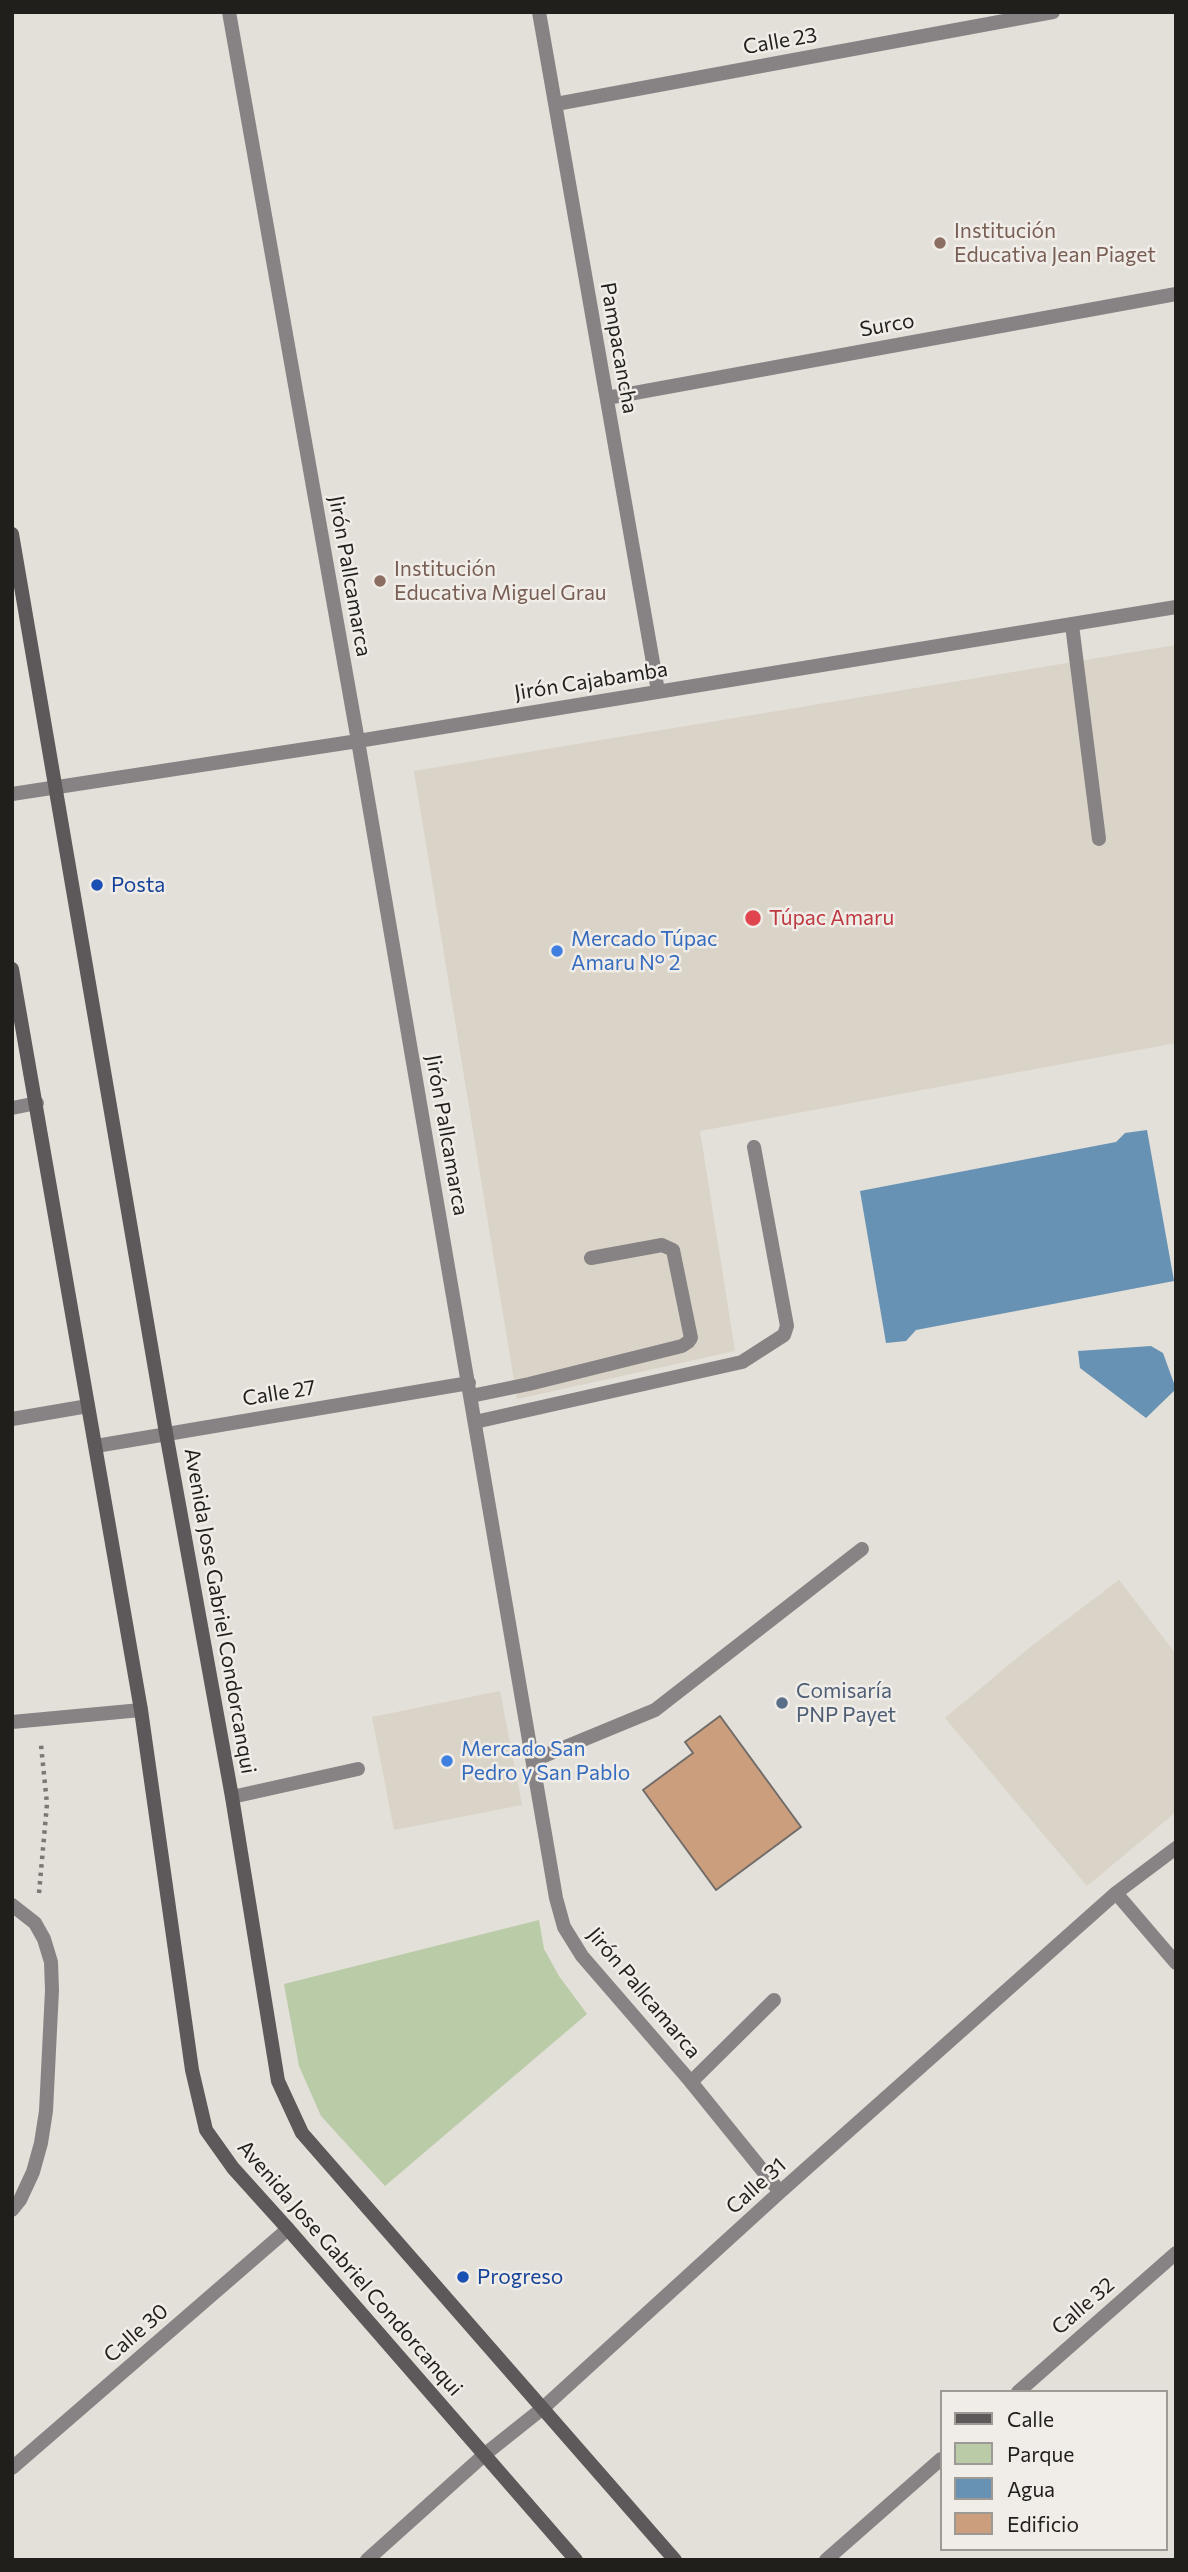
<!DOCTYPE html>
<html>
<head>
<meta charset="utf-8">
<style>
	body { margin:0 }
	#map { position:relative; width:1188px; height:2572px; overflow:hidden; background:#e3dfd9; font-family:Commissioner,sans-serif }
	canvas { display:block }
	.frame { position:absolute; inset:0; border:14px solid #201f1c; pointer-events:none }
	.legend { position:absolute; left:940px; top:2390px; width:228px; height:161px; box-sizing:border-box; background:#f0ece7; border:2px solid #9d9a96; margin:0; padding:9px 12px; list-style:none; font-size:21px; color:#201f1c }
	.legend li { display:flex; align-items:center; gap:14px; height:35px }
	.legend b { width:35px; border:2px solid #9d9a96 }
</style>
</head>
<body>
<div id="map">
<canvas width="1188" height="2572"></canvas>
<div class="frame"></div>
<ul class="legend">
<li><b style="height:9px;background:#5d5859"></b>Calle</li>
<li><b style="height:19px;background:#bacba7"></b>Parque</li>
<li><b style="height:19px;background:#6792b4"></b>Agua</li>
<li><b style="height:19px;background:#cb9e7e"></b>Edificio</li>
</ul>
</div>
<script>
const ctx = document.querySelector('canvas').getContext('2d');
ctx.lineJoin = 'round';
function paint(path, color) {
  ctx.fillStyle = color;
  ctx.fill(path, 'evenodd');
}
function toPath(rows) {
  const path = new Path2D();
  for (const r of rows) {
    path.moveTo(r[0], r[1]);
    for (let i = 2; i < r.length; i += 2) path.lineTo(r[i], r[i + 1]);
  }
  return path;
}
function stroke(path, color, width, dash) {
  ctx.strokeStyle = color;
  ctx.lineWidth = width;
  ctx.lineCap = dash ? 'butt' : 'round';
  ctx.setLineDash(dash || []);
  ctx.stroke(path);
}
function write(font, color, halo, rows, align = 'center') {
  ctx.font = font + ' Commissioner,sans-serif';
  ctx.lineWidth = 5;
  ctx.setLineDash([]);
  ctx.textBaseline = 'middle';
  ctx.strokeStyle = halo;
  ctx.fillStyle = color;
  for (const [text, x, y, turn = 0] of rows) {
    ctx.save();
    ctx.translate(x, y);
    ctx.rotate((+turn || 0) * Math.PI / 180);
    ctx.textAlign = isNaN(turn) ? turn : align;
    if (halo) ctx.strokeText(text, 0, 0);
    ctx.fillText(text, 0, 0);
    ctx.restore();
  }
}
paint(toPath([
	[1176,645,1176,1043,700,1131,735,1351,517,1399,414,771],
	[1119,1580,1176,1654,1176,1812,1087,1886,945,1718,1029,1648],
	[500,1691,522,1805,394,1830,372,1717]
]), '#dad3c7');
paint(toPath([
	[539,1920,544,1949,559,1976,587,2014,385,2186,321,2116,299,2066,284,1984]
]), '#bacba7');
paint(toPath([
	[1147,1130,1174,1281,916,1330,906,1341,886,1343,860,1191,1116,1142,1125,1133],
	[1151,1346,1163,1353,1176,1389,1146,1418,1080,1368,1078,1351]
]), '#6792b4');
const building = toPath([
	[720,1716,801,1827,716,1890,643,1790,693,1753,685,1742,720,1716]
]);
paint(building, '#cb9e7e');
stroke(building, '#726c69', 2);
stroke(toPath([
	[39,1893,47,1804,41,1745]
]), '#7a7873', 4.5, [3.5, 5]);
stroke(toPath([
	[1072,625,1099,839],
	[471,1396,529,1384,682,1346,688,1342,691,1338,673,1250,662,1245,591,1258],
	[475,1422,742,1362,784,1335,787,1326,754,1147],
	[534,1760,655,1710,862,1549],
	[232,1797,358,1769],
	[691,2082,774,2000]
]), '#878384', 14);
stroke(toPath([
	[229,12,358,741,556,1898,564,1927,582,1956,691,2082,780,2192],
	[539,12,658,691],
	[556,104,1053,12],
	[607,398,1176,294],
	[12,794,358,741,1176,607],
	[12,1108,37,1103],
	[12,1419,88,1406],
	[96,1446,469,1383],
	[12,1722,141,1710],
	[1116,1893,1176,1963],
	[12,1905,35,1923,44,1939,51,1962,52,1990,46,2111,41,2143,33,2172,20,2200,12,2210],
	[1018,2392,1176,2253],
	[12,2468,288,2229],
	[367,2560,484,2455,543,2408,780,2192,1116,1893,1176,1848],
	[826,2560,941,2459]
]), '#878384', 14);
stroke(toPath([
	[12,534,166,1433,232,1797,278,2081,302,2133,675,2560],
	[12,969,141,1710,192,2070,206,2130,233,2168,288,2229,576,2560]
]), '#5d5859', 14);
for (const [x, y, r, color] of [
	[940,243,7,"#8d6e63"],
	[380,581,7,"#8d6e63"],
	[97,885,7,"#1a4fb4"],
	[753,918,9,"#e0444e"],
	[557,951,7,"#3f7fe0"],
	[782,1703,7,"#5c6f8a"],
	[447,1761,7,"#3f7fe0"],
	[463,2277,7,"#1a4fb4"]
]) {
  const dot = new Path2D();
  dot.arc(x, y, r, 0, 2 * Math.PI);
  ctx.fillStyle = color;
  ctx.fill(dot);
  stroke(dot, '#f0ece7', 2.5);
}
write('21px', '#201f1c', '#f0ece7', [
	["Calle 23",780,41,-10],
	["Surco",887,325,-10],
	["Pampacancha",619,348,80],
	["Jirón Pallcamarca",350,576,80],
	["Jirón Cajabamba",591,681,-9],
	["Jirón Pallcamarca",447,1135,80],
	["Calle 27",279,1393,-9],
	["Avenida Jose Gabriel Condorcanqui",220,1611,80],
	["Jirón Pallcamarca",644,1993,50],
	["Calle 31",756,2186,-42],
	["Avenida Jose Gabriel Condorcanqui",350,2268,49],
	["Calle 32",1083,2306,-41],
	["Calle 30",136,2333,-41]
]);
write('21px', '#785e54', '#f0ece7', [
	["Institución",954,231],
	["Educativa Jean Piaget",954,255],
	["Institución",394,569],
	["Educativa Miguel Grau",394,593]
], 'left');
write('21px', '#164399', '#f0ece7', [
	["Posta",111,885],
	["Progreso",477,2277]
], 'left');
write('21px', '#be3a42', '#f0ece7', [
	["Túpac Amaru",769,918]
], 'left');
write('21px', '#366cbe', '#f0ece7', [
	["Mercado Túpac",571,939],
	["Amaru N° 2",571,963],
	["Mercado San",461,1749],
	["Pedro y San Pablo",461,1773]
], 'left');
write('21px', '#4e5e75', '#f0ece7', [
	["Comisaría",796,1691],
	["PNP Payet",796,1715]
], 'left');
</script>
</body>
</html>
